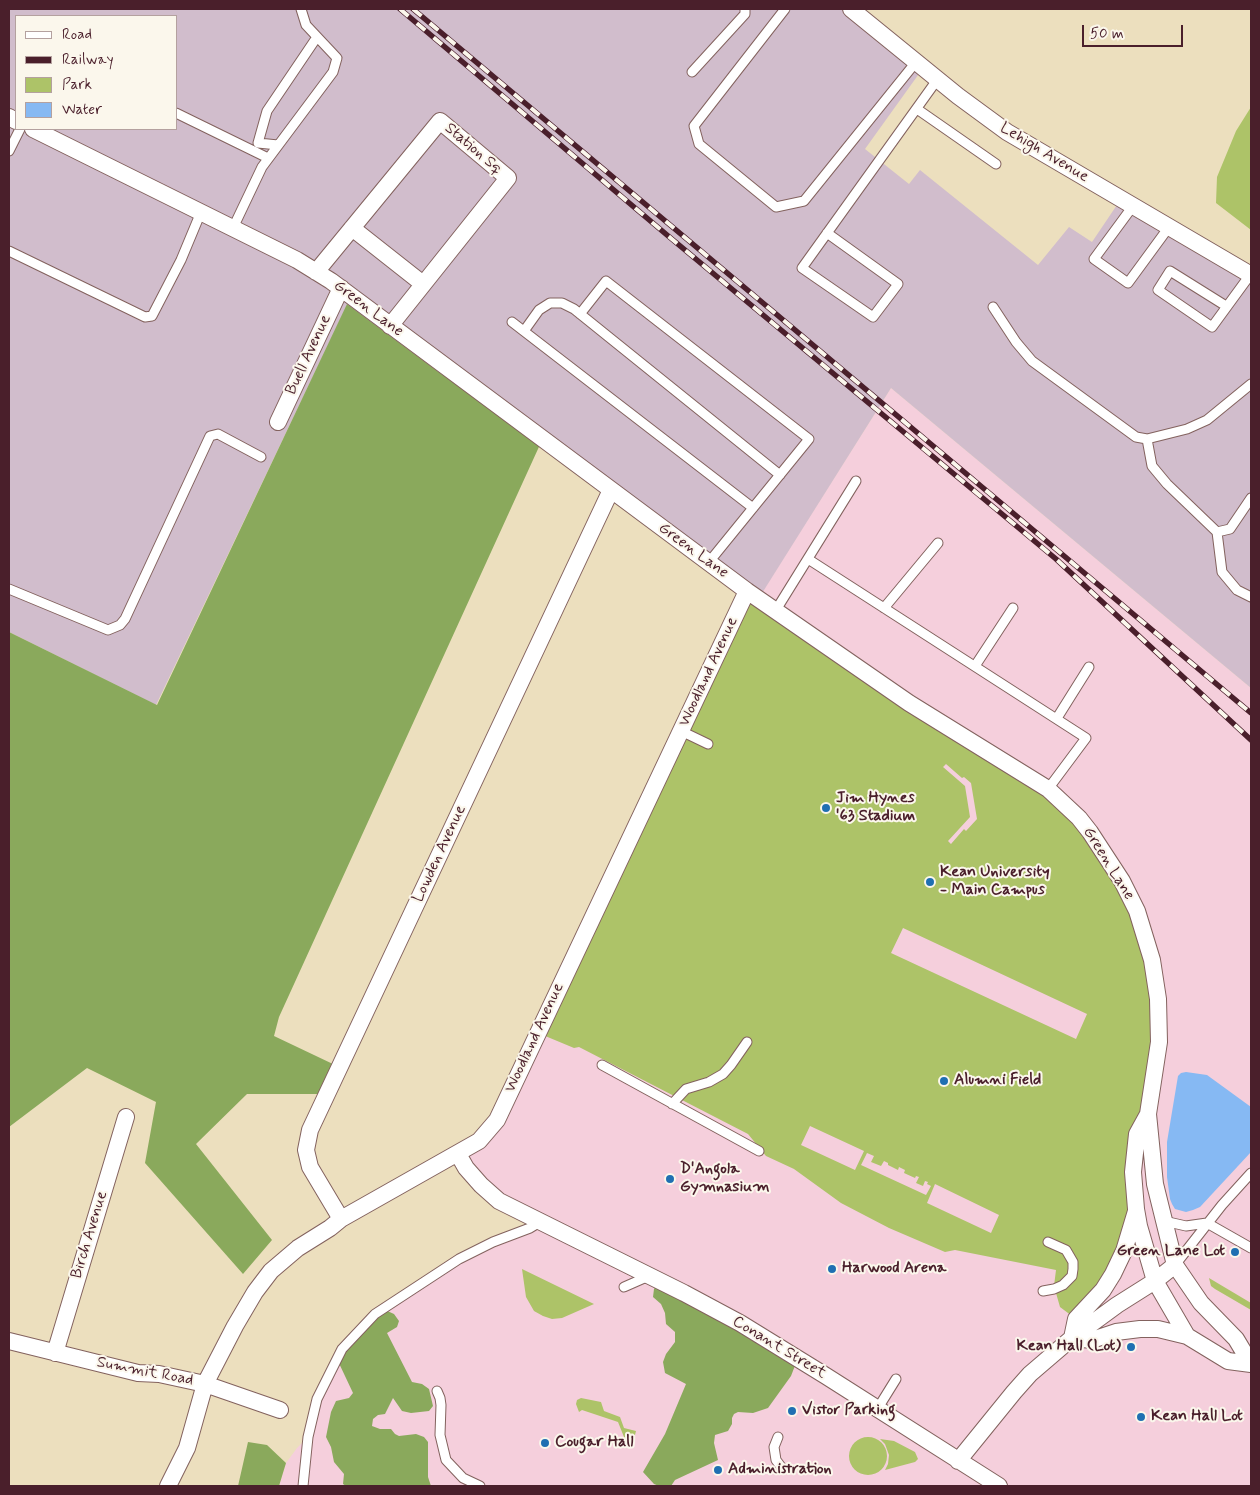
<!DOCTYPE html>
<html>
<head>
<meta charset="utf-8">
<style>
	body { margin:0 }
	#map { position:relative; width:1260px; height:1495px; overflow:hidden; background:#ecdfbe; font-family:Mynerve,sans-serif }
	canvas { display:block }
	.frame { position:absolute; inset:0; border:10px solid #4a1f2b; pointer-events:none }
	.legend { position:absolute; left:15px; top:15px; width:162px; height:115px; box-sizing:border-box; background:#fbf7ec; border:1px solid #b4a19f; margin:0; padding:6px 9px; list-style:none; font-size:15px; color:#4a1f2b }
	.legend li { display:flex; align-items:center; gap:10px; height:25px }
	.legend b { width:25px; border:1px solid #b4a19f }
	.scale { position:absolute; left:1082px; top:25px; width:101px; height:22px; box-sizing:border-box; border:2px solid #4a1f2b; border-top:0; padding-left:6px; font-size:15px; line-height:18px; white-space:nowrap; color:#4a1f2b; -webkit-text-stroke:4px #fbf7ec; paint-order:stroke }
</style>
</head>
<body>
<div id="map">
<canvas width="1260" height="1495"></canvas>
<div class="frame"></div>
<ul class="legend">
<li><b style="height:6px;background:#fff"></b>Road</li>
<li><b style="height:6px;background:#4a1f2b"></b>Railway</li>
<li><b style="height:14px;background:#adc368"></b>Park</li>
<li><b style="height:14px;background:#86b9f3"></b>Water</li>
</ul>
<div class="scale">50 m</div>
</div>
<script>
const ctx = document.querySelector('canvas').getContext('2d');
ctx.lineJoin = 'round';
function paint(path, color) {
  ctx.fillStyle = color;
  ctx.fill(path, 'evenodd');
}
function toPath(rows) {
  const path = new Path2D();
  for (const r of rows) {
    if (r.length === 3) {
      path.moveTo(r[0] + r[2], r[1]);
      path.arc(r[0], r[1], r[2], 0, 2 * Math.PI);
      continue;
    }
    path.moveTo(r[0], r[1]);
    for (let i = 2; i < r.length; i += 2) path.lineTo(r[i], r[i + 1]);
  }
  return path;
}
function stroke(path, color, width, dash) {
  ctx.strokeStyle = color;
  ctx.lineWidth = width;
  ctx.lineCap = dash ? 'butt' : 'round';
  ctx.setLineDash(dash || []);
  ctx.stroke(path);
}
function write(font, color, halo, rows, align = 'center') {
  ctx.font = font + ' Mynerve,sans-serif';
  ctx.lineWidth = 4;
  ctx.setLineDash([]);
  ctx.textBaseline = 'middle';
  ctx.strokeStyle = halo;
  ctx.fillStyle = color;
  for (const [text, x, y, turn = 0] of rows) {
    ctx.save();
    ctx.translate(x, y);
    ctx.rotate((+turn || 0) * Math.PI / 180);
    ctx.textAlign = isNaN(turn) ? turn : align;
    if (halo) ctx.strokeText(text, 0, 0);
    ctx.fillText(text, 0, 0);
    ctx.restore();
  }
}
paint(toPath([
	[891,388,1251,688,1251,1486,279,1486,286,1463,297,1448,308,1437,317,1399,342,1349,375,1314,459,1259,540,1222,499,1201,458,1154,479,1141,759,597]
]), '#f5cfdc');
paint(toPath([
	[9,9,859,9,926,64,865,149,909,184,920,170,1038,265,1069,227,1092,242,1123,196,1251,273,1251,688,891,388,759,598,440,373,347,305,156,705,9,632],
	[16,16,176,16,176,129,16,129]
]), '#d1bdcc');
paint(toPath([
	[1251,107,1251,230,1216,203,1217,177,1236,131],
	[747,591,1048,789,1122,881,1158,999,1124,1251,1076,1319,1060,1307,1054,1286,1056,1270,955,1250,945,1252,889,1228,841,1203,794,1169,766,1156,748,1134,579,1047,574,1048,538,1033],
	[946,764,962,778,964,777,971,783,977,819,966,831,964,829,951,844,948,841,970,817,965,786,943,767],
	[903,928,1087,1014,1076,1039,891,953],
	[810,1126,864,1151,855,1170,801,1145],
	[867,1153,874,1156,871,1162,881,1166,884,1161,888,1163,888,1165,898,1170,899,1167,905,1170,904,1173,915,1178,916,1176,919,1177,916,1183,923,1186,925,1181,928,1182,927,1184,931,1186,926,1195,861,1165],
	[935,1184,999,1215,991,1233,927,1203],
	[522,1269,594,1304,562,1318,552,1319,543,1316,534,1311,526,1297],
	[1209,1278,1251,1303,1251,1310,1215,1289,1211,1286],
	[581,1398,601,1402,604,1411,620,1417,624,1428,636,1431,633,1443,626,1442,618,1422,582,1410,579,1412,576,1404,577,1400],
	[868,1456,19],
	[880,1439,894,1441,915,1452,918,1459,915,1462,885,1470,888,1464,889,1455,885,1444]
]), '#adc368');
paint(toPath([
	[347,304,440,373,543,438,279,1017,274,1036,335,1065,320,1094,247,1094,196,1144,272,1240,243,1274,145,1163,156,1102,87,1068,9,1127,9,632,157,705],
	[663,1282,796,1363,791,1376,768,1408,753,1413,738,1412,734,1414,732,1418,732,1424,728,1431,715,1435,714,1443,718,1460,675,1480,671,1486,659,1486,654,1484,643,1472,665,1434,686,1384,665,1373,663,1362,666,1354,675,1342,675,1332,666,1324,665,1313,661,1304,653,1297,654,1289,656,1286],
	[383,1309,394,1314,399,1321,397,1327,387,1333,412,1382,422,1384,429,1389,433,1406,429,1411,411,1413,402,1411,393,1398,385,1414,378,1415,373,1419,372,1426,380,1429,391,1429,395,1434,399,1436,416,1434,424,1437,428,1442,428,1477,431,1486,346,1486,343,1484,344,1474,334,1462,331,1447,326,1437,331,1412,336,1401,349,1398,353,1393,337,1359],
	[248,1442,267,1445,286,1463,279,1486,238,1486]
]), '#8aa95c');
paint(toPath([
	[1186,1072,1207,1075,1251,1107,1251,1152,1200,1207,1193,1210,1186,1212,1175,1209,1172,1204,1170,1199,1167,1177,1167,1142,1178,1076,1181,1073]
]), '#86b9f3');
const lane = toPath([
	[785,9,694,126,699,144,776,207,804,201,916,62],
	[692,72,745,14,745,9],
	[917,109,996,164],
	[176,113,268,158],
	[278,145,258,143,267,111,317,37],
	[9,151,20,129],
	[1133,206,1094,259,1128,283,1169,227],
	[233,228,262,167,333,72,337,58,306,25,301,9],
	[827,233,898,284,873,317,802,268,937,80],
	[9,251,145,317,152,316,181,260,201,212],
	[1226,306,1170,271,1158,290,1212,327,1250,275],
	[993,307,1016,342,1032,361,1136,437,1147,439,1187,429,1207,420,1251,384],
	[580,314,606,281,809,439,709,562],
	[512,322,753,508],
	[524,331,539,310,550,303,562,303,574,309,780,475],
	[1147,439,1152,466,1167,484,1217,532,1230,529,1251,498],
	[1217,532,1222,572,1237,590,1251,597],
	[808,559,1086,738,1048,789],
	[9,589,108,630,120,625,125,619,210,436,218,434,261,457],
	[884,608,938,543],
	[776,610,856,481],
	[975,666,1013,608],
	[1057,718,1089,667],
	[681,731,708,744],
	[602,1065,759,1151],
	[672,1104,686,1089,709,1082,723,1074,731,1065,747,1042],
	[1164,1221,1186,1226,1207,1223,1251,1248],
	[1175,1265,1222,1205,1251,1173],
	[624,1287,649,1276],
	[1043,1291,1054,1289,1063,1285,1072,1276,1073,1269,1073,1262,1066,1250,1048,1242],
	[437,1391,440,1398,441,1405,440,1435,446,1460,463,1478,480,1486],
	[878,1408,896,1379],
	[778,1437,774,1447,776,1460,782,1468],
	[303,1486,308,1437,317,1399,342,1349,375,1314,459,1259,493,1242,530,1228,540,1222]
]);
const street = toPath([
	[851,9,958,96,1007,132,1251,275],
	[9,117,16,121],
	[33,129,297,260,331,281,747,591,909,703,1048,789,1079,818,1090,832,1122,881,1137,911,1152,960,1158,999,1159,1042,1148,1114,1155,1184,1175,1265,1201,1303,1236,1339,1251,1364],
	[352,228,423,284],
	[316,272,440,121,508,178,390,326],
	[278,422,341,288],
	[1148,1114,1137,1134,1133,1172,1136,1209,1139,1226,1155,1281,1187,1336,1228,1361,1251,1364],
	[458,1154,466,1168,481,1185,499,1201,684,1293,740,1323,826,1376,999,1486],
	[341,1219,310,1167,306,1150,310,1130,611,490],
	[1072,1338,1076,1319,1103,1290,1113,1274,1124,1251,1136,1211],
	[1072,1338,1092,1340,1116,1332,1140,1329,1158,1329,1187,1336],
	[9,1341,138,1373,159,1374,205,1384,280,1410],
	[55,1353,126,1117],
	[958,1461,1014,1392,1030,1374,1072,1338,1117,1305,1155,1281,1175,1265],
	[168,1486,187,1448,205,1384,235,1326,255,1292,271,1271,298,1248,330,1228,341,1219,479,1141,497,1120,747,591]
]);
stroke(lane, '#83625e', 11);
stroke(street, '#83625e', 18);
stroke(lane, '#fff', 9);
stroke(street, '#fff', 16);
const rail = toPath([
	[400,9,667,235,1056,559,1251,740],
	[413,9,1251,713]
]);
stroke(rail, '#4a1f2b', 5.5);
stroke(rail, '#fbf7ec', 4, [11]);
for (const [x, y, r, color] of [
	[826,808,5,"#1f6fb2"],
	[930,882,5,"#1f6fb2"],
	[944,1081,5,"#1f6fb2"],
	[670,1179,5,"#1f6fb2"],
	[1235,1252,5,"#1f6fb2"],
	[832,1269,5,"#1f6fb2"],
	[1131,1347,5,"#1f6fb2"],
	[792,1411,5,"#1f6fb2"],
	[1141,1417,5,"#1f6fb2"],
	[545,1443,5,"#1f6fb2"],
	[718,1470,5,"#1f6fb2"]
]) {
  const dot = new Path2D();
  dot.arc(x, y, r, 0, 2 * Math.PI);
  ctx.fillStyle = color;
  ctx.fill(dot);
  stroke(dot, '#fbf7ec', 2);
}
write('16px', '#4a1f2b', '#fbf7ec', [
	["Station Sq",473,149,40],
	["Lehigh Avenue",1044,153,31],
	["Green Lane",368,309,37],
	["Buell Avenue",309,355,-65],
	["Green Lane",693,551,36],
	["Woodland Avenue",709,672,-65],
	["Lowden Avenue",440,854,-65],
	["Green Lane",1108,864,58],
	["Woodland Avenue",535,1038,-65],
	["Birch Avenue",90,1235,-73],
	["Conant Street",779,1348,31],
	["Summit Road",145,1372,11]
]);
write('bold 16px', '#4a1f2b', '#fbf7ec', [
	["Jim Hynes",836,799],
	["'63 Stadium",836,817],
	["Kean University",940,873],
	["- Main Campus",940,891],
	["Alumni Field",954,1081],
	["D'Angola",680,1170],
	["Gymnasium",680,1188],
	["Green Lane Lot",1225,1252,"right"],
	["Harwood Arena",842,1269],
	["Kean Hall (Lot)",1121,1347,"right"],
	["Vistor Parking",802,1411],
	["Kean Hall Lot",1151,1417],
	["Cougar Hall",555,1443],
	["Administration",728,1470]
], 'left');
</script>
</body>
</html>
